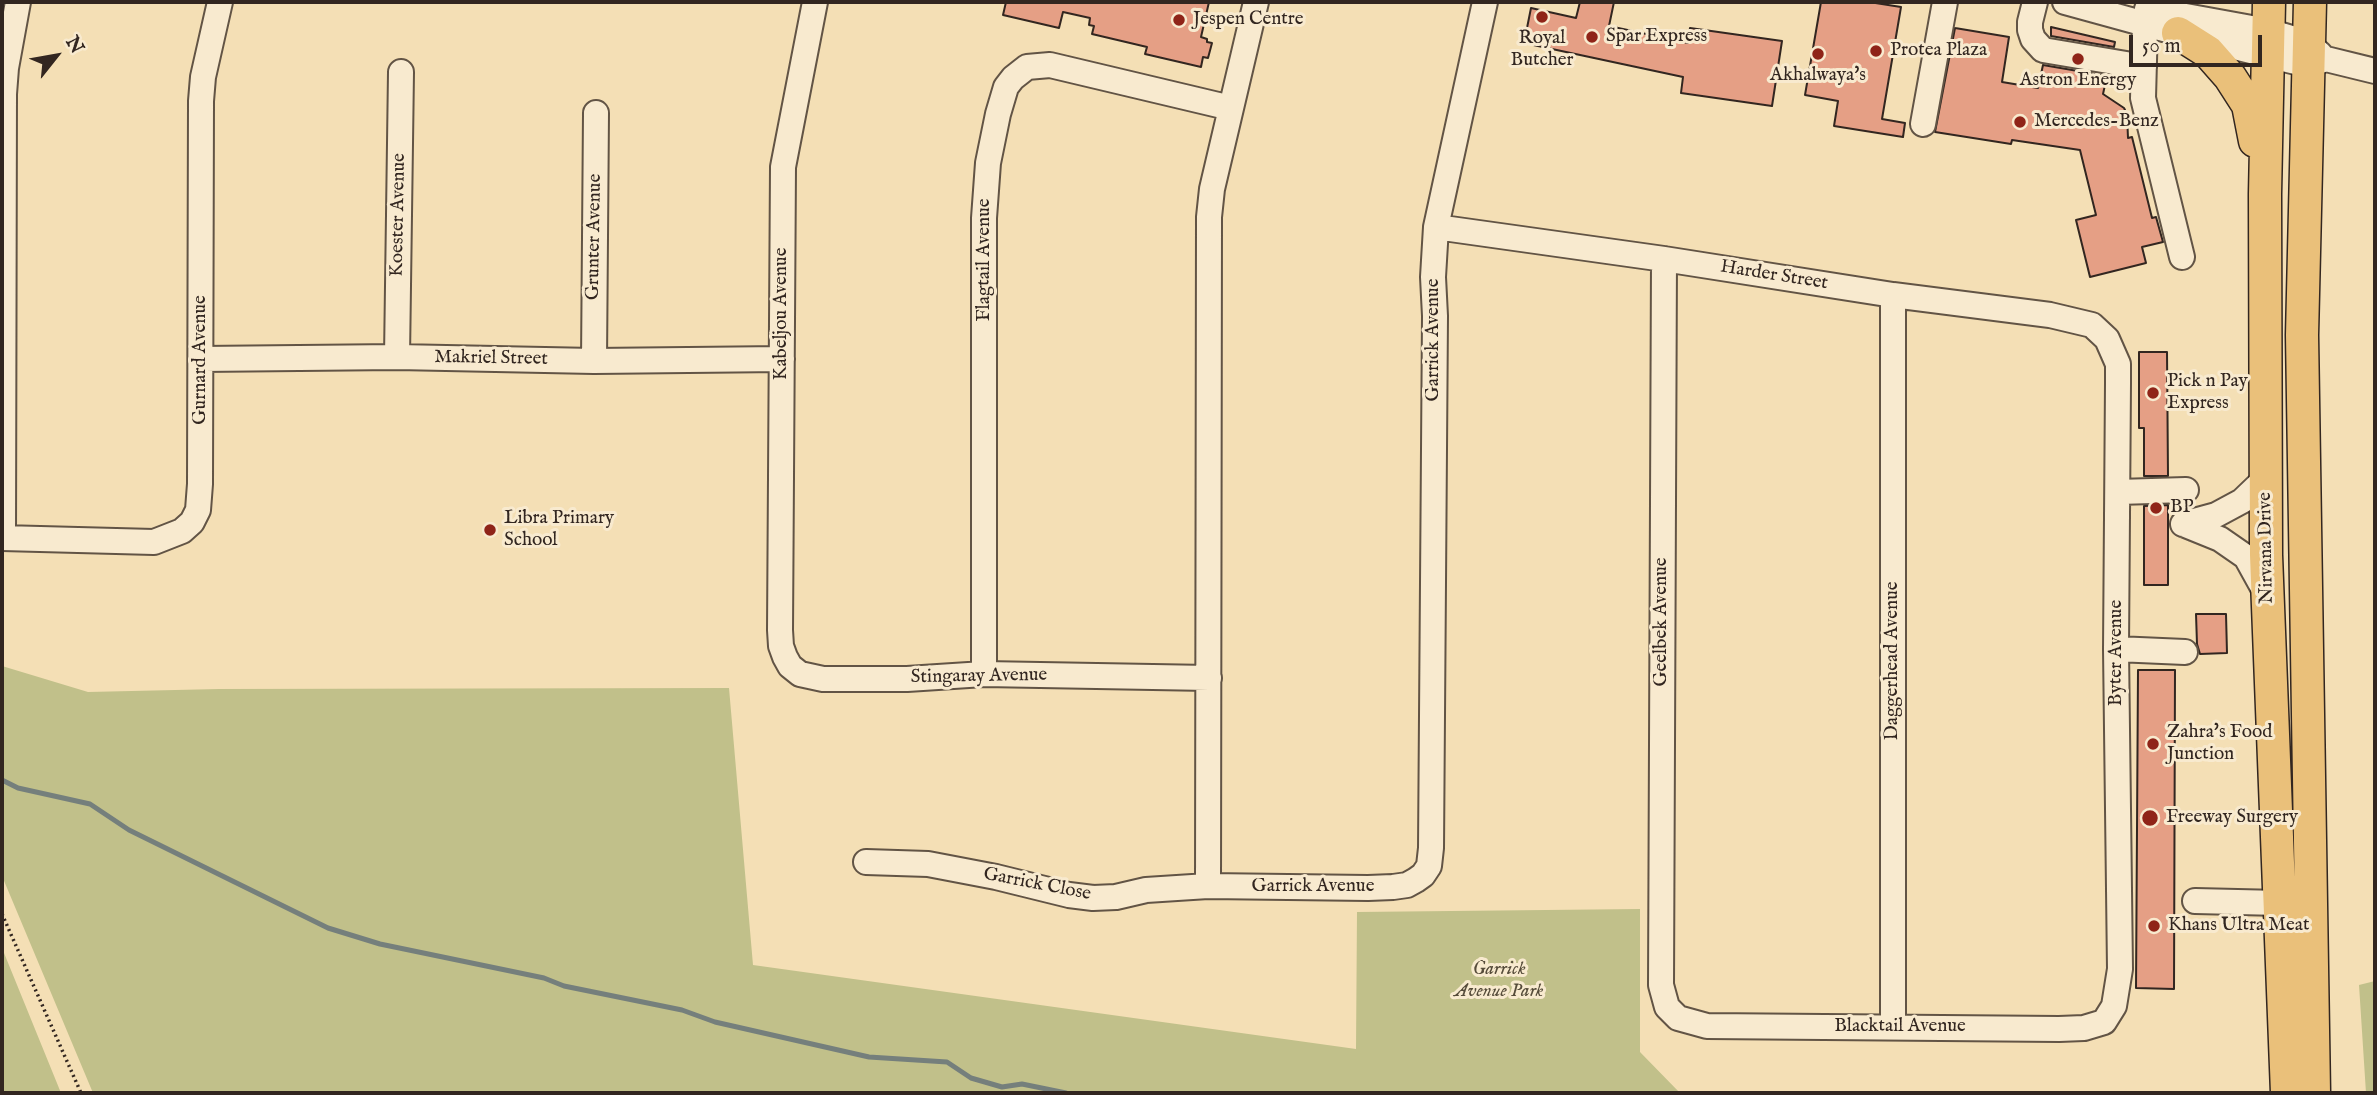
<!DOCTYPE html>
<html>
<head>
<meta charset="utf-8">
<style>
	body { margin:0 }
	#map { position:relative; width:2377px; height:1095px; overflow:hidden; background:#f4dfb5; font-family:"IM FELL English",serif }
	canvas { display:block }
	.frame { position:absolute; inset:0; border:4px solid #322620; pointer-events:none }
	.north { position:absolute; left:21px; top:21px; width:70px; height:70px; -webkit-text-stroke:5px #f8eacf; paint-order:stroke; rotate:59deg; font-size:19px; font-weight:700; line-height:28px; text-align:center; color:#322620 }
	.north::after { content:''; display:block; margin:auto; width:24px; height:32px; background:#322620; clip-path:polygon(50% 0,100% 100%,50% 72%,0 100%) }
	.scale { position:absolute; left:2129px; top:35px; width:133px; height:32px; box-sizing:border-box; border:4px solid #322620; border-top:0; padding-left:9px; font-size:21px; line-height:24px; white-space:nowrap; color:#322620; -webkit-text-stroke:5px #f8eacf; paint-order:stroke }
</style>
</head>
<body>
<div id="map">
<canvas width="2377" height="1095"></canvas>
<div class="frame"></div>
<div class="north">N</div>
<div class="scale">50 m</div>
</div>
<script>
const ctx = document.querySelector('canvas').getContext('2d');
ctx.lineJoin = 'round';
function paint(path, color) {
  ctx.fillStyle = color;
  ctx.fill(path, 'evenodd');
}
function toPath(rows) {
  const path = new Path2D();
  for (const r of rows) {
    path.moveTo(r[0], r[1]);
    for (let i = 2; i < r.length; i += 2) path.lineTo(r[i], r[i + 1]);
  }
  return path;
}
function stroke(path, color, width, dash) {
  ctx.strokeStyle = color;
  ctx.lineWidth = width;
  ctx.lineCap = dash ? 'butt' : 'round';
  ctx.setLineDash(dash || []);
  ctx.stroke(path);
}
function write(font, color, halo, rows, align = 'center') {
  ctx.font = font + ' "IM FELL English",serif';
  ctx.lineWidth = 6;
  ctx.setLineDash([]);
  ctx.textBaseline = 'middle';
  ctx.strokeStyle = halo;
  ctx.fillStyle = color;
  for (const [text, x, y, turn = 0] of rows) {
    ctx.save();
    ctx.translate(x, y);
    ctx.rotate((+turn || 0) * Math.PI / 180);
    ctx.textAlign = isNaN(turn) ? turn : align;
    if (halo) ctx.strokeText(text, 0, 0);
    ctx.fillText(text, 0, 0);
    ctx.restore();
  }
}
paint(toPath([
	[2,666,88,692,219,689,729,688,753,965,1356,1049,1357,912,1640,909,1640,1052,1680,1093,93,1093,2,876],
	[2,948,61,1093,2,1093],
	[2375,981,2375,1093,2366,1093,2359,985]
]), '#c1c08a');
stroke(toPath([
	[2,780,18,788,90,804,129,830,328,928,380,944,544,978,564,986,682,1010,715,1022,869,1057,947,1062,971,1078,1002,1087,1022,1084,1066,1093]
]), '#757f7c', 5);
const building = toPath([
	[1006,2,1209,2,1201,37,1207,39,1207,42,1212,43,1208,58,1203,57,1201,67,1145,54,1147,47,1092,34,1094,26,1089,25,1090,18,1063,12,1059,28,1003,15,1006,2],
	[1580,2,1614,2,1609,26,1688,43,1690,28,1782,41,1772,106,1681,93,1683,77,1524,43,1531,8,1576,18,1580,2],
	[1821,2,1869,2,1901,7,1882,119,1905,123,1903,137,1834,126,1838,101,1805,95,1821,2],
	[2051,27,2115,42,2114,47,2051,36,2051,27],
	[1955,28,2009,37,2002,82,2038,88,2043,65,2107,76,2103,94,2124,108,2127,114,2128,138,2132,137,2152,218,2156,217,2163,242,2142,247,2146,263,2090,277,2076,220,2096,215,2080,150,2012,140,2011,144,1935,132,1955,28],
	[2139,352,2167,352,2168,476,2144,476,2144,428,2139,428,2139,352],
	[2168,505,2168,585,2144,585,2144,506,2168,505],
	[2196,614,2226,614,2227,653,2200,654,2197,644,2196,614],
	[2138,670,2175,670,2174,989,2136,988,2138,670]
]);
paint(building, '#e59f85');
stroke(building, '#322620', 2);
const minor = toPath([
	[815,2,783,167,780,630,781,646,785,657,790,666,800,674,823,679,907,679,984,674,1209,678],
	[1256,2,1212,189,1209,217,1208,886,1368,888,1393,887,1407,885,1416,880,1423,875,1429,866,1431,848,1435,316,1433,277,1436,227,1485,2],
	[2035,2,2030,22,2030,30,2033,39,2043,50,2144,67],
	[2065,2,2178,33,2308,65,2326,59,2375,71],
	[2147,9,2268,31,2308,43,2320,54],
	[2145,24,2143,98,2182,257],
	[1923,124,1945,2],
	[1436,227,1664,259,1893,295,2050,315,2092,325,2107,339,2118,364,2118,383,2116,649,2120,969,2114,1006,2104,1022,2084,1028,2059,1029,1707,1026,1678,1018,1667,1007,1661,985,1664,259],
	[397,357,401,72],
	[201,359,397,357,594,361,782,359],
	[594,361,596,113],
	[2118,492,2186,490],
	[2183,524,2220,539,2246,557,2267,595],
	[2183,524,2216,515,2242,501,2266,478],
	[2,538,154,542,182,531,192,522,198,510,200,484,201,101,203,77,220,2],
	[3,538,4,94,6,68,18,2],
	[2116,649,2185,652],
	[984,674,984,218,988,163,998,114,1006,87,1013,78,1027,67,1050,65,1231,108],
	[866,862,928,864,996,877,1069,895,1093,898,1116,897,1146,890,1208,886],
	[2195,901,2280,903],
	[1893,1027,1893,295]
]);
const major = toPath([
	[2269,2,2265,194,2266,555,2287,1093],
	[2310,2,2302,335,2314,1093],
	[2178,33,2208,52,2230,77,2248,105,2255,141]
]);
stroke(minor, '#625445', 28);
stroke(major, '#322620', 35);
stroke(toPath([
	[2,914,81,1093]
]), '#322620', 3.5, [2, 3.5]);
stroke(minor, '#f8eacf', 24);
stroke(major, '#eac07a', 32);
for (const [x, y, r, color] of [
	[1542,17,7,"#8f2418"],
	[1179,20,7,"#8f2418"],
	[1592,37,7,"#8f2418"],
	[1876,51,7,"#8f2418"],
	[1818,54,7,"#8f2418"],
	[2078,59,7,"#8f2418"],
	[2020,122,7,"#8f2418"],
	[2153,393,7,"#8f2418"],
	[2156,508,7,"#8f2418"],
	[490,530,7,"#8f2418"],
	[2153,744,7,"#8f2418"],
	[2150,818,9,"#8f2418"],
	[2154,926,7,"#8f2418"]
]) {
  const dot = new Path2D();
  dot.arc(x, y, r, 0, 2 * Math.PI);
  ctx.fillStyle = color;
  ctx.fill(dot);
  stroke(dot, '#f8eacf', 2.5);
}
write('19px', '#322620', '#f8eacf', [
	["Jespen Centre",1193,20],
	["Spar Express",1606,37],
	["Royal",1542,39,"center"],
	["Butcher",1542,61,"center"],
	["Protea Plaza",1890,51],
	["Akhalwaya's",1818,76,"center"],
	["Astron Energy",2078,81,"center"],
	["Mercedes-Benz",2034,122],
	["Pick n Pay",2167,382],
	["Express",2167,404],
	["BP",2170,508],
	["Libra Primary",504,519],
	["School",504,541],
	["Zahra's Food",2167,733],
	["Junction",2167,755],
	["Freeway Surgery",2166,818],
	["Khans Ultra Meat",2168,926]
], 'left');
write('19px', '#322620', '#f8eacf', [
	["Koester Avenue",399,215,-89],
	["Grunter Avenue",595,237,-89],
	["Flagtail Avenue",985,260,-90],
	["Harder Street",1774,276,9],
	["Kabeljou Avenue",782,314,-90],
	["Garrick Avenue",1434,340,-90],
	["Makriel Street",491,359,1],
	["Gurnard Avenue",201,360,-90],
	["Nirvana Drive",2267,548,-91],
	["Geelbek Avenue",1662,622,-90],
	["Byter Avenue",2117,653,-90],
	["Daggerhead Avenue",1893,661,-90],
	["Stingaray Avenue",979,677,-1],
	["Garrick Close",1037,885,11],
	["Garrick Avenue",1313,887],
	["Blacktail Avenue",1900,1027]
]);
write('italic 19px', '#564c3a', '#f8eacf', [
	["Garrick",1499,970],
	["Avenue Park",1499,992]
]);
</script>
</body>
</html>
